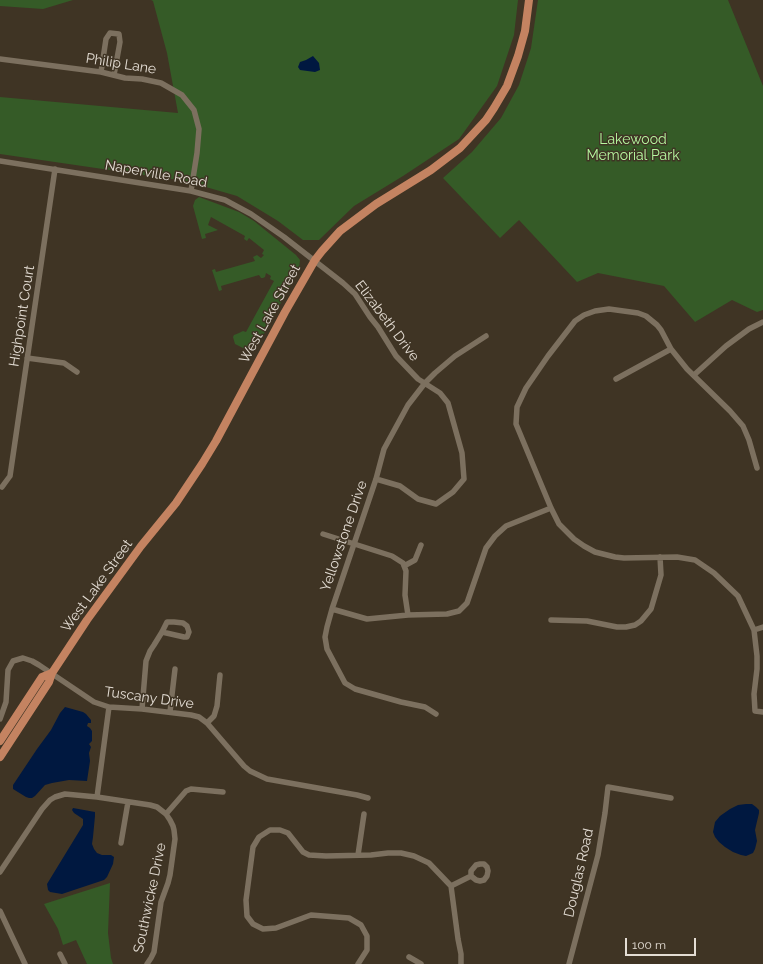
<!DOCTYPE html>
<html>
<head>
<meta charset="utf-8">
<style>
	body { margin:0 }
	#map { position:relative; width:763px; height:964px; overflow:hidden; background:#3f3424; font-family:Raleway,sans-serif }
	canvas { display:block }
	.scale { position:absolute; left:625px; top:938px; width:71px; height:18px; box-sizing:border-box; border:2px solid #e4ddd4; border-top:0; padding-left:5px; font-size:12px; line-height:14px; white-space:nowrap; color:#e4ddd4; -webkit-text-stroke:3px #3f3424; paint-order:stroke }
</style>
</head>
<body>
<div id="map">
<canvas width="763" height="964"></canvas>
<div class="scale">100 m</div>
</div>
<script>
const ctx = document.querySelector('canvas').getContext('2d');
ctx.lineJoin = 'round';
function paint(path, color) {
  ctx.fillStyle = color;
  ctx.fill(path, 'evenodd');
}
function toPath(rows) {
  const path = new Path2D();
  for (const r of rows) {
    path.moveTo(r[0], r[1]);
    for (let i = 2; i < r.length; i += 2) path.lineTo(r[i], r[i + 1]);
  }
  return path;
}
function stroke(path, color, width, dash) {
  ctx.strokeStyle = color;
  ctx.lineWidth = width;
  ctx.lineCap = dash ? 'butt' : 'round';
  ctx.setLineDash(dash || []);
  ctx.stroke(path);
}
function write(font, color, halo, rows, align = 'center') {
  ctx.font = font + ' Raleway,sans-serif';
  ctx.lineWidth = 3;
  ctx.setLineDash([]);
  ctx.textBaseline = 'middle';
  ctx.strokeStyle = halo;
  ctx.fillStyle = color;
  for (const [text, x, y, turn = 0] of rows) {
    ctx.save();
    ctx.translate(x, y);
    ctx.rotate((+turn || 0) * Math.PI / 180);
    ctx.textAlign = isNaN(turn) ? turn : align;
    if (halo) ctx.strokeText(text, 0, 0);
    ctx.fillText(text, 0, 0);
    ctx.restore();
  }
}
paint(toPath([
	[0,0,73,0,43,9,0,6],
	[151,0,518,0,514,35,497,86,459,139,403,176,354,206,319,240,303,240,278,221,237,196,185,181,0,154,0,97,178,113,167,53,153,1],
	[538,0,728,0,763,86,763,310,757,312,732,300,695,322,664,286,598,273,577,282,519,220,500,238,443,178,472,152,501,118,519,85,531,48],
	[199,197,239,212,254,221,296,255,300,260,299,268,297,273,259,343,255,348,246,349,243,348,235,344,233,337,234,335,239,333,243,331,246,332,274,281,270,279,271,276,266,273,265,277,263,278,261,278,259,275,221,286,222,290,219,291,212,270,215,269,216,272,255,261,253,257,257,255,261,258,264,255,262,254,264,250,249,238,247,241,244,239,245,236,211,217,208,225,218,230,205,234,206,238,202,239,193,206,195,200],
	[110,883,108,933,111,958,113,964,87,964,76,940,63,945,58,929,44,904]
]), '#355b27');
paint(toPath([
	[313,56,319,63,320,70,315,72,300,70,298,67,300,62,306,60],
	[65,707,83,712,86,714,91,720,91,723,88,723,87,726,90,728,92,731,92,741,89,744,91,747,89,753,90,761,87,781,69,780,52,783,45,785,35,796,32,798,29,798,26,797,13,789,13,785,37,749,51,730,60,713],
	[746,804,752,804,756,807,759,810,759,813,755,830,757,841,755,849,753,853,746,856,741,855,733,852,725,847,719,842,715,837,713,832,715,822,720,816,730,809,738,805],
	[73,808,95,812,95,816,93,837,92,844,94,849,97,853,102,855,111,855,114,857,113,864,107,877,104,880,62,894,50,892,48,890,47,884,83,825,83,819,74,813,72,810]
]), '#001840');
stroke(toPath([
	[0,59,101,72,125,78,142,79,161,83,182,95,194,110,199,129,197,153,191,191],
	[101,72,106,39,110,33,119,34,120,42,114,75],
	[0,161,191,191,225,200,251,214,284,237,343,283,355,294,370,317,378,327,396,356,418,379,440,393,448,403,462,453,464,479,453,492,436,504,418,499,400,486,376,479],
	[27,358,64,363,77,372],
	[694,375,726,346,749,329,763,322],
	[616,379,671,349],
	[757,468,749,440,743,426,730,411,687,369,671,349,661,330,657,325,646,316,638,313,609,309,595,311,584,315,575,321,548,356,526,388,517,407,516,424,551,508,559,524,574,539,584,546,595,552,615,557,624,558,677,557,695,560,714,573,738,596,754,630,757,656,757,669,754,694,755,711,763,712],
	[2,487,10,476,55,169],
	[323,534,392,556,403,563,406,571,405,595,408,615],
	[404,566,415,560,421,545],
	[332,609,367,619,408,615,447,614,459,611,467,603,486,548,495,536,506,526,551,508],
	[551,620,587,621,617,627,626,627,635,625,641,621,651,609,661,575,660,557],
	[754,630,763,627],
	[142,709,146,661,150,651,154,645,162,632,167,622,174,622,183,623,187,626,189,632,187,637,184,637,162,632],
	[170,712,175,669],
	[436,714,425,707,401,702,355,689,345,683,327,649,325,637,327,627,332,609,376,479,384,449,408,405,425,383,435,373,455,356,486,336],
	[0,719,6,702,8,670,13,661,23,658,32,661,39,665,94,702,109,707,142,709,191,715,199,717,207,723,244,766,250,771,267,779,357,795,368,798],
	[207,723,214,716,217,706,220,675],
	[97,797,150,805,157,807,166,814,170,820,173,826,174,830,175,839,170,875,168,883,161,902,154,952,151,958,147,964],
	[166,814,186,791,191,789,223,792],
	[121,843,128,802],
	[358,855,364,814],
	[0,872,42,809,50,800,55,797,65,794,97,797,109,707],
	[451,886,471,876,471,871,476,865,480,864,484,864,487,867,488,871,487,876,484,880,480,881,476,880,471,876],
	[0,911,25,964],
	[60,954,65,964],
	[409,957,421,964],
	[358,964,367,950,367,936,361,925,349,918,311,915,276,928,263,929,253,924,247,916,246,900,253,847,259,837,270,830,280,830,288,833,303,852,309,855,326,856,371,855,388,853,401,853,414,856,429,863,451,886,458,939,461,954,461,964],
	[569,964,598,855,605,813,608,787,671,798]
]), '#7c705f', 5.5);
stroke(toPath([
	[0,741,42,677,52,673],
	[0,757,49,682,52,673,87,620,141,546,176,503,202,464,216,441,285,312,315,260,322,251,340,231,376,204,431,170,460,148,486,120,494,108,507,86,518,56,525,31,529,0]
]), '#c48361', 8);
write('14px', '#e4ddd4', '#3f3424', [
	["Philip Lane",121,64,9],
	["Naperville Road",156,174,10],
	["West Lake Street",270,314,-61],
	["Highpoint Court",22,316,-81],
	["Elizabeth Drive",387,321,53],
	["Yellowstone Drive",344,536,-71],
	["West Lake Street",97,586,-54],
	["Tuscany Drive",149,698,8],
	["Douglas Road",579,873,-77],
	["Southwicke Drive",150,898,-78]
]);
write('14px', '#b5f89f', '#3f3424', [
	["Lakewood",633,140],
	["Memorial Park",633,156]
]);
</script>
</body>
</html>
